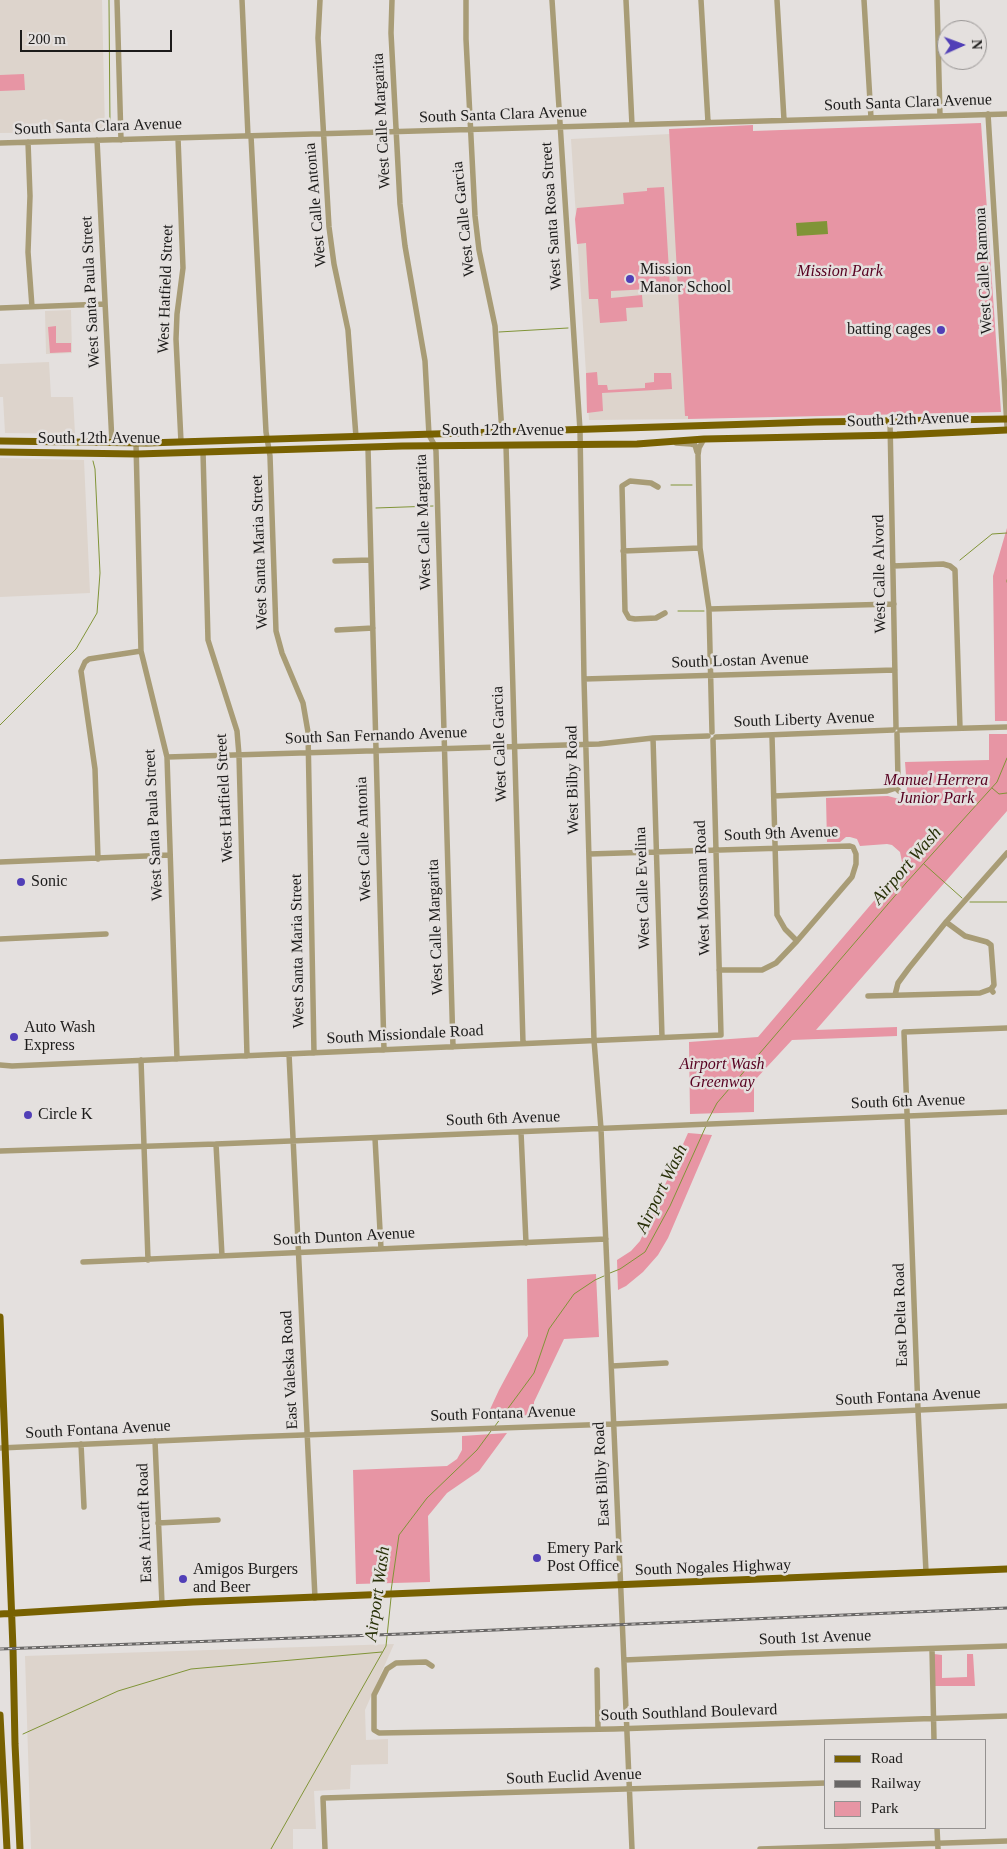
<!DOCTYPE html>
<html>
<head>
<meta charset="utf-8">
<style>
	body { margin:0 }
	#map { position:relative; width:1007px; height:1849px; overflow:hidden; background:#e4e0de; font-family:Georgia,serif }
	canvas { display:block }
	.legend { position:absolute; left:824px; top:1739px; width:162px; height:90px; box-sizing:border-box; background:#e4e0de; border:1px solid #949190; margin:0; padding:6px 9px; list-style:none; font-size:15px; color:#1c1b1a }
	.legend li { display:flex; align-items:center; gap:10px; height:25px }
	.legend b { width:25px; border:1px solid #949190 }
	.north { position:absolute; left:937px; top:20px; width:50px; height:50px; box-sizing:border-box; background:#e4e0de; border:1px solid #949190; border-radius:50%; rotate:88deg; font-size:14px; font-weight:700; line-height:20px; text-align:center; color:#1c1b1a }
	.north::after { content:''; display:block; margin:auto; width:18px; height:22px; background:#513fb7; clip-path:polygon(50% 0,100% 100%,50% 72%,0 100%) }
	.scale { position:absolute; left:20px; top:30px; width:152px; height:22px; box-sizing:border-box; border:2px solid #1c1b1a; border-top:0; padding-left:6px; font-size:15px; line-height:18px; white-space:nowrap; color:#1c1b1a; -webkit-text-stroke:4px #e4e0de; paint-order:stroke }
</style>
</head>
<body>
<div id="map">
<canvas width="1007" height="1849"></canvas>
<ul class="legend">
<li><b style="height:6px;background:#786101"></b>Road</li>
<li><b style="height:6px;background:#696766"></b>Railway</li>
<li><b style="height:14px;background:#e795a4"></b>Park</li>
</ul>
<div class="north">N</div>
<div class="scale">200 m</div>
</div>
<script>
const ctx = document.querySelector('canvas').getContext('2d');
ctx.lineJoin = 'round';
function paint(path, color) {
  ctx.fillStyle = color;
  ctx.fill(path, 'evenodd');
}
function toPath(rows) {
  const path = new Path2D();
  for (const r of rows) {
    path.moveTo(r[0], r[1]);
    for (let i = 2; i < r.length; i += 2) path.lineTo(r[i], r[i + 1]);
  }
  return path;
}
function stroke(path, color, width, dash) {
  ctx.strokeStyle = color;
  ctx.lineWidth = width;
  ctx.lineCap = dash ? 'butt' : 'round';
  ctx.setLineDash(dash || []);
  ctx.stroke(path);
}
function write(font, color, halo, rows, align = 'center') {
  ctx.font = font + ' Georgia,serif';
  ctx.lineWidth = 5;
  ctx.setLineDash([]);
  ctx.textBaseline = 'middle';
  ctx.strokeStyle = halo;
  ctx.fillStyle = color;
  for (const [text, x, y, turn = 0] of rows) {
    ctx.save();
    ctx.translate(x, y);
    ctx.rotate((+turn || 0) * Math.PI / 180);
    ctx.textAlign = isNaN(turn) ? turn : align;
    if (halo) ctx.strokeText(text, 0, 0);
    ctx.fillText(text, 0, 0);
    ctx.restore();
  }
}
paint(toPath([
	[0,0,102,0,105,132,0,133],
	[670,134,688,419,589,420,571,139],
	[71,310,72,353,46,354,45,311],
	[49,362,51,397,73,397,75,434,5,433,3,397,0,397,0,364],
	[0,458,84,460,90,593,0,597],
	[394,1644,365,1710,366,1740,388,1739,388,1764,351,1765,350,1789,314,1791,316,1829,293,1829,293,1849,31,1849,25,1656]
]), '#ddd4cc');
paint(toPath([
	[24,74,25,90,0,91,0,75],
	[981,123,1001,412,688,419,688,416,685,416,669,129,753,125,753,131],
	[664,187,670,288,611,291,611,298,642,295,643,307,626,308,627,321,600,323,598,299,589,299,586,243,577,244,575,219,577,208,624,204,623,193,647,191,647,188],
	[56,326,56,343,71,343,71,352,50,353,48,327],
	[597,372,598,385,607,385,608,390,645,388,645,383,654,382,654,373,671,373,672,389,602,393,603,411,587,413,586,373],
	[1007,528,1007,721,995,721,993,576],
	[989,734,1007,734,1007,811,816,1030,897,1027,897,1036,792,1040,754,1081,754,1112,690,1114,689,1042,758,1037,896,875,900,867,902,862,900,852,892,845,887,844,860,846,857,839,850,837,846,837,840,842,827,842,826,798,888,796,899,799,905,796,907,788,905,762,989,760],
	[688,1133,712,1135,668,1238,658,1255,643,1272,626,1286,618,1290,617,1260,631,1251,640,1241],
	[596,1274,599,1337,564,1339,534,1402,534,1418,485,1420,499,1390,528,1336,527,1279],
	[507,1433,479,1471,447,1493,428,1516,430,1582,356,1584,353,1470,447,1466,457,1459,462,1450,462,1436],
	[934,1654,942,1655,942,1678,967,1677,967,1654,973,1654,975,1686,935,1686]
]), '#e795a4');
paint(toPath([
	[827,221,828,234,797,236,796,223]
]), '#809437');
stroke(toPath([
	[109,0,110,127],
	[499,332,568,328],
	[671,485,692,485],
	[376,508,433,506],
	[960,560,992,534,1007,533],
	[1007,580,1007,582],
	[678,611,704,611],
	[0,725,76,649,97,613,100,573,95,469,93,461],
	[992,788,999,794,1007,793],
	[924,864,962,898],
	[970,902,1007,902],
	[707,1122,717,1103,906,883,997,782,1007,758],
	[610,1273,620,1269,645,1252,670,1206,706,1126],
	[495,1426,534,1373,549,1329,574,1294,595,1280,604,1276],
	[391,1591,399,1535,427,1498,477,1450,491,1431],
	[23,1734,118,1691,191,1669,382,1652],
	[271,1849,386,1646,391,1598]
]), '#809437', 1);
stroke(toPath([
	[117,0,121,140],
	[242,0,248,136],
	[320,0,318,38,329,227,334,264,348,330,356,437],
	[392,0,391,33,400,204,405,246,425,361,429,435,435,446,436,451,453,1047],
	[466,0,466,39,475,216,479,250,495,326,502,433],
	[552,0,580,430,584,679,594,1040,601,1129,632,1849],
	[626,0,632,125],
	[701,0,708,122],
	[777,0,784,120],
	[864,0,871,118],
	[937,0,940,116],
	[988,114,1007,426],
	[251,136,266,432,270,456,276,631,282,653,303,703,308,732,314,1053],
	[178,138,183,268,177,314,176,339,181,442],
	[97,140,112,443],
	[28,142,30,196,28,252,32,307],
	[0,143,1007,114],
	[0,308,105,304],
	[890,421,896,727],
	[704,439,699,448,698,455,700,548,709,609,712,732],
	[136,443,141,651,167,757,177,1059],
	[676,443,691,444,695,445,697,452],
	[506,445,523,1043],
	[368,448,384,1050],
	[203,452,208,640,237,731,239,755,247,1056],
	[658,487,651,483,630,481,622,486,625,611,629,618,635,619,656,618,665,613],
	[623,551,700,548],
	[335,561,371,560],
	[893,566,943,564,950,566,955,570,960,728],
	[709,609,894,604],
	[337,630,373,628],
	[584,679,895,670],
	[900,730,1007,727],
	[897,734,898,779,896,788,899,791],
	[772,736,777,915,785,929,797,941],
	[716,737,893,730],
	[653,738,662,1037],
	[167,757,599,744,653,738,708,736],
	[774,796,887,791,896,788],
	[589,854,850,846,853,847,856,854,856,864,852,877,797,941,776,963,762,970,719,970],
	[98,859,95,769,81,671,85,662,89,659,141,651],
	[0,862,170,855],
	[946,922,965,936,987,942,991,945,994,985,991,989,993,992],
	[0,939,106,934],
	[895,995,898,983,909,968,946,922,1007,853],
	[868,996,980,993,991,989],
	[289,1054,315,1598],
	[141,1060,148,1260],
	[0,1065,12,1066,721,1035,713,740],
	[521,1132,526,1243],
	[375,1138,381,1249],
	[216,1144,222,1256],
	[0,1151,216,1144,1007,1112],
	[83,1262,606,1239],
	[612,1366,666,1363],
	[155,1441,162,1604],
	[81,1444,84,1507],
	[0,1448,247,1437,614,1424,1007,1406],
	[158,1523,218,1520],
	[926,1572,918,1410,904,1032,1007,1028],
	[932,1649,934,1740],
	[624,1660,787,1653,1007,1646],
	[432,1666,426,1662,396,1663,387,1669,374,1695,374,1730,379,1733,614,1729,1007,1716],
	[597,1670,598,1729],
	[937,1828,938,1849],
	[325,1849,323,1798,826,1783],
	[760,1849,1007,1841]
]), '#a89c76', 5.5);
stroke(toPath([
	[0,441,147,443,816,422,1007,419],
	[0,452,137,454,402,446,637,444,704,439,897,435,1007,430],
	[0,1317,13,1649,15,1744,20,1849],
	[0,1614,193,1602,1007,1569],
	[0,1715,7,1849]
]), '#786101', 7);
const rail = toPath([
	[0,1649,402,1634,1007,1608]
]);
stroke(rail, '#696766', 3);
stroke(rail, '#e4e0de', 1, [4]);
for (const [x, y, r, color] of [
	[630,279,5,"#513fb7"],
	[941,330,5,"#513fb7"],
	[21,882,5,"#513fb7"],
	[14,1037,5,"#513fb7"],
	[28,1115,5,"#513fb7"],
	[537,1558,5,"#513fb7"],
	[183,1579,5,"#513fb7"]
]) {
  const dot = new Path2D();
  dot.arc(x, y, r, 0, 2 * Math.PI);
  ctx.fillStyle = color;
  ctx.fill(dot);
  stroke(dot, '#e4e0de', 2);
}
write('16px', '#1c1b1a', '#e4e0de', [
	["South Santa Clara Avenue",908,103,-2],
	["South Santa Clara Avenue",503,115,-2],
	["West Calle Margarita",382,121,-93],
	["South Santa Clara Avenue",98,127,-2],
	["West Calle Antonia",316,205,-95],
	["West Santa Rosa Street",552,216,-94],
	["West Calle Garcia",464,219,-96],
	["West Calle Ramona",984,271,-93],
	["West Hatfield Street",166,289,-88],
	["West Santa Paula Street",91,292,-93],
	["South 12th Avenue",908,420,-2],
	["South 12th Avenue",503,431],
	["South 12th Avenue",99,439],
	["West Calle Margarita",424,522,-92],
	["West Santa Maria Street",260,552,-92],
	["West Calle Alvord",880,574,-91],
	["South Lostan Avenue",740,661,-2],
	["South Liberty Avenue",804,720,-2],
	["South San Fernando Avenue",376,736,-2],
	["West Calle Garcia",500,744,-92],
	["West Bilby Road",573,780,-91],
	["West Hatfield Street",225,798,-93],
	["West Santa Paula Street",154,825,-93],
	["South 9th Avenue",781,834,-2],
	["West Calle Antonia",364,839,-92],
	["West Calle Evelina",643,888,-92],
	["West Mossman Road",703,888,-92],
	["West Calle Margarita",436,927,-92],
	["West Santa Maria Street",298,951,-91],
	["South Missiondale Road",405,1035,-3],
	["South 6th Avenue",908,1102,-2],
	["South 6th Avenue",503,1119,-2],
	["South Dunton Avenue",344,1237,-3],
	["East Delta Road",901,1315,-92],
	["East Valeska Road",290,1370,-93],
	["South Fontana Avenue",908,1397,-3],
	["South Fontana Avenue",503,1414,-2],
	["South Fontana Avenue",98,1430,-3],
	["East Bilby Road",602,1474,-93],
	["East Aircraft Road",145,1523,-92],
	["South Nogales Highway",713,1568,-2],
	["South 1st Avenue",815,1638,-2],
	["South Southland Boulevard",689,1713,-2],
	["South Euclid Avenue",574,1777,-2]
]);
write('16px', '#1c1b1a', '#e4e0de', [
	["Mission",640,270],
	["Manor School",640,288],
	["batting cages",931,330,"right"],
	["Sonic",31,882],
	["Auto Wash",24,1028],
	["Express",24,1046],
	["Circle K",38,1115],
	["Emery Park",547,1549],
	["Post Office",547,1567],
	["Amigos Burgers",193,1570],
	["and Beer",193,1588]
], 'left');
write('italic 16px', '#570020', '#e4e0de', [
	["Mission Park",840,272],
	["Manuel Herrera",936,781],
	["Junior Park",936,799],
	["Airport Wash",722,1065],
	["Greenway",722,1083]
]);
write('italic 18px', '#293109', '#e4e0de', [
	["Airport Wash",907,866,-49],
	["Airport Wash",662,1189,-64],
	["Airport Wash",378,1594,-82]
]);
</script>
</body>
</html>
